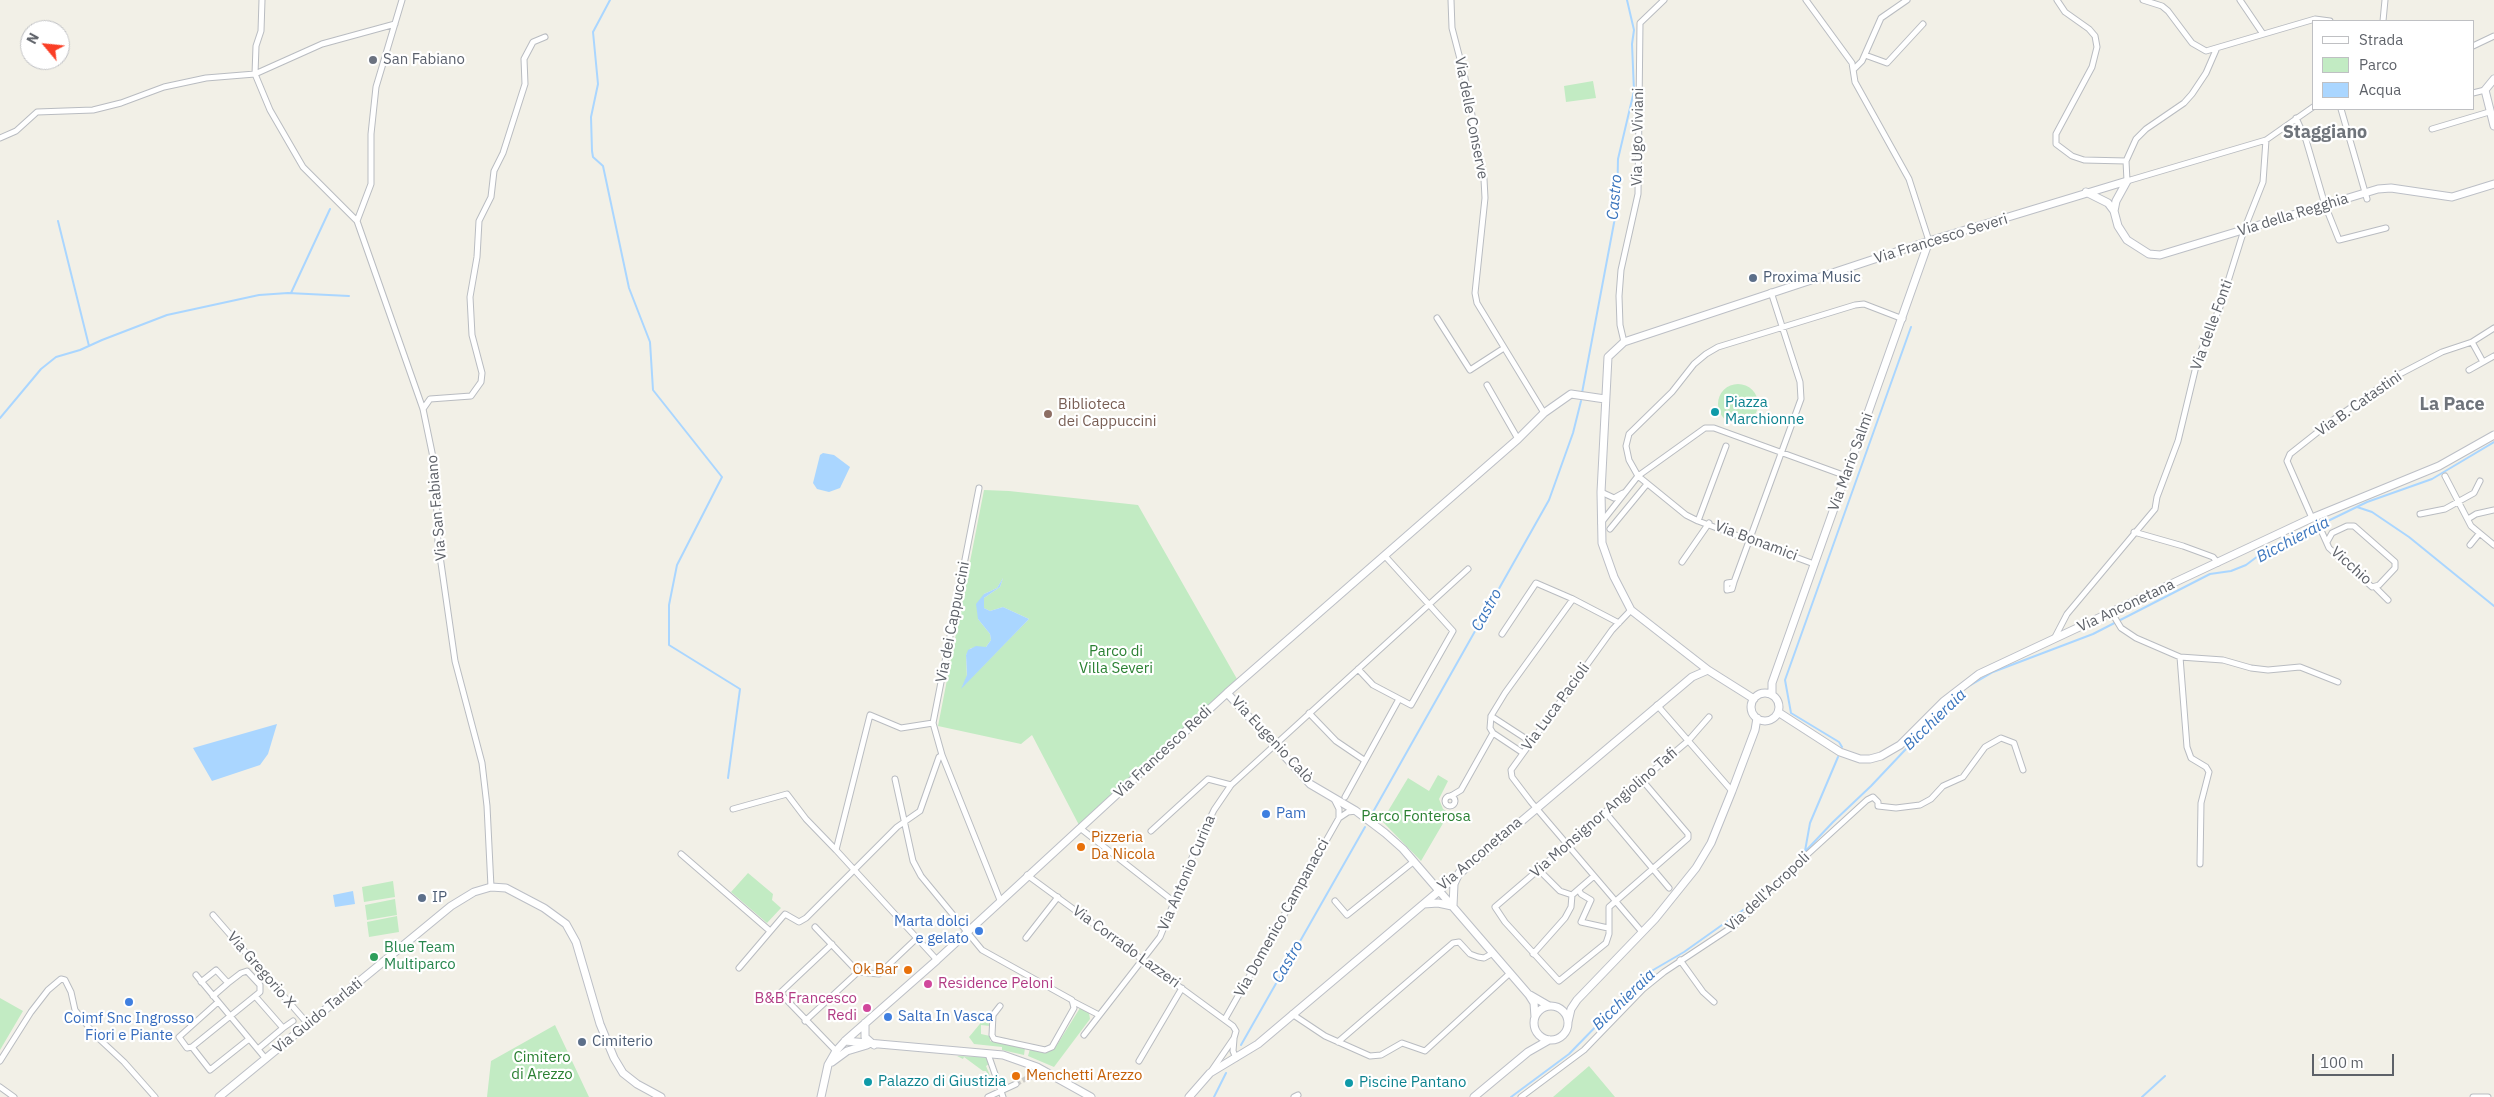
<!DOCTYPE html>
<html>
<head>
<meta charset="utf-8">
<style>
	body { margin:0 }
	#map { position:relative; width:2494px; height:1097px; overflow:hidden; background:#f2f0e7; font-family:"IBM Plex Sans",sans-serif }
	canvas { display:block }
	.legend { position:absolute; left:2312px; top:20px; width:162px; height:90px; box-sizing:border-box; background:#fff; border:1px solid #bfc0c3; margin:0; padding:6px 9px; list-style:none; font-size:15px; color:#5e6269 }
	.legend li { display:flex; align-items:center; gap:10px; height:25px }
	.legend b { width:25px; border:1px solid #bfc0c3 }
	.north { position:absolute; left:20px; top:20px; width:50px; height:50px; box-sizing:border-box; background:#fff; border:1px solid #bfc0c3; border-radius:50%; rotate:298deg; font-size:14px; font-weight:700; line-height:20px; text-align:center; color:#5e6269 }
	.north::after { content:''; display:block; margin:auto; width:18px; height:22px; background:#fa3e25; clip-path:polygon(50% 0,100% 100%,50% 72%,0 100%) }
	.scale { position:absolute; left:2312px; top:1054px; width:82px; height:22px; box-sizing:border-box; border:2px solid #5e6269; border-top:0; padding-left:6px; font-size:15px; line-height:18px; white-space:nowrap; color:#5e6269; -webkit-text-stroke:4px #fff; paint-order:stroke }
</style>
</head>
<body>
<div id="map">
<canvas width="2494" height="1097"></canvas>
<ul class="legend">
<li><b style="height:6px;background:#fff"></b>Strada</li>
<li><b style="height:14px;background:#c2ebc3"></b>Parco</li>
<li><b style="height:14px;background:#aad6ff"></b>Acqua</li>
</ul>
<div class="north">N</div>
<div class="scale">100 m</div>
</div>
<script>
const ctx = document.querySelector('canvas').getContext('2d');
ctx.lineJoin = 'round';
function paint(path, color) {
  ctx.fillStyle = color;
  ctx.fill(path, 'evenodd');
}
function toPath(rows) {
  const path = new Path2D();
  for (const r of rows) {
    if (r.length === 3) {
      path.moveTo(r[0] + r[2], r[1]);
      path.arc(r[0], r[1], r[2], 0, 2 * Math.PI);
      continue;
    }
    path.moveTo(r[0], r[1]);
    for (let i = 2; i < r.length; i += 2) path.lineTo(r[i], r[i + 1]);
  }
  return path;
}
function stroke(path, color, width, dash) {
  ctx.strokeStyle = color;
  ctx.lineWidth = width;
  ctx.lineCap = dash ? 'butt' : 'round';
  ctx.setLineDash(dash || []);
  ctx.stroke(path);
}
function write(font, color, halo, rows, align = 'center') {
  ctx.font = font + ' "IBM Plex Sans",sans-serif';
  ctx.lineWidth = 4.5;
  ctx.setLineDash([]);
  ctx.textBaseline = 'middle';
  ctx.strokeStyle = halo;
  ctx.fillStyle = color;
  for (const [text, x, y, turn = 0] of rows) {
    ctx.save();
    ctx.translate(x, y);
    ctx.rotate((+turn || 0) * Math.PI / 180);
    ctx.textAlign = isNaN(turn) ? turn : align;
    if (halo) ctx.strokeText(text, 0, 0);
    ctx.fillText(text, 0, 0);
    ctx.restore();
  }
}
paint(toPath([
	[1593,81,1596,98,1566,102,1564,86],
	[1738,404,20],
	[984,490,1009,491,1138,505,1237,679,1079,825,1032,735,1021,744,938,726],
	[1003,578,1000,587,984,598,984,608,990,611,1003,607,1029,619,962,687,967,679,966,655,971,648,986,647,991,640,990,634,978,619,984,594,997,588],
	[1438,775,1448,781,1439,799,1443,809,1449,813,1421,861,1382,821,1408,778,1429,791],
	[748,873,773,894,772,900,781,908,767,923,731,892],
	[393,881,395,897,364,902,362,887],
	[395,899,397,915,367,920,365,905],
	[397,916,399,932,369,937,367,922],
	[0,998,23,1011,0,1050],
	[1080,1008,1089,1013,1090,1019,1054,1067,1028,1056,1030,1049,1044,1053,1055,1048],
	[989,1013,990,1026,981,1025,981,1034,990,1036,990,1041,1025,1048,1024,1055,1002,1050,1002,1047,974,1044,969,1037],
	[555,1025,589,1097,487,1097,491,1061],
	[957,1056,986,1057,989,1064,986,1066,994,1085,997,1084,998,1087,995,1088,986,1071,983,1071,964,1057,963,1059],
	[1589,1066,1615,1097,1553,1097]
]), '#c2ebc3');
paint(toPath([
	[823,453,834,455,850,467,840,488,829,492,817,489,813,483,820,455],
	[1003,578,1000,587,984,598,984,608,990,611,1003,607,1029,619,961,689,967,675,966,655,968,650,976,646,986,647,991,640,990,634,978,619,976,604,984,594,997,588],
	[277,724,268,754,260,765,212,781,193,748],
	[353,891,355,904,335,907,333,895]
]), '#aad6ff');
stroke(toPath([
	[610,0,593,32,598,84,591,117,592,151,593,157,603,166,629,288,650,342,653,390,722,477,677,565,669,605,669,645,740,689,728,778],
	[58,221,89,346],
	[291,293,330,209],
	[1582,393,1617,207,1618,159,1634,91,1632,44,1634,30,1627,0],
	[0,418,41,369,56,357,80,350,102,340,167,315,259,295,288,293,349,296],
	[2357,507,2372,512,2409,537,2494,606],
	[1964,689,1993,672,2093,634,2210,574,2231,571,2246,565,2262,553,2367,502,2432,479,2494,442],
	[1842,747,1839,742,1791,713,1785,680,1911,327],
	[1373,812,1549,500,1573,433,1581,401],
	[1805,851,1810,823,1838,757],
	[1781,877,1833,822,1871,786,1957,695],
	[1241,1045,1365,827],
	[1214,1097,1226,1073],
	[1511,1097,1569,1054,1648,973,1684,952,1760,898],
	[2142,1097,2165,1076]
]), '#aad6ff', 2);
stroke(toPath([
	[1016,1084,1029,1077]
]), '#cdccc8', 5, [5, 2.5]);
const street = toPath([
	[262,0,261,31,256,46,255,74,270,110,303,167,357,221],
	[402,0,376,87,371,134,371,184,357,221,423,409,435,467,438,542,455,661,482,763,487,806,491,887],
	[1451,0,1452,28,1465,78,1484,179,1485,198,1475,293,1477,303,1544,413],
	[1806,0,1852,63,1855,82,1909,179,1929,241],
	[2057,0,2065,12,2089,29,2095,36,2097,47,2092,67,2056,134,2056,144,2072,156,2084,160,2126,161],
	[2143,0,2162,6,2168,11,2192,43,2206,51,2315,19,2330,21],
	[2240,0,2263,34],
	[2383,21,2385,0],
	[2473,46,2494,36],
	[2216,50,2206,73,2192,94,2184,103,2146,129,2136,139,2126,161,2127,181,2266,140,2313,107],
	[1865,55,1887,63,1923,24],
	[1854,69,1862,61,1881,18,1907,0],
	[2473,93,2485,90],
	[2341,109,2367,199],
	[2296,118,2306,140,2325,205,2339,240,2386,228],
	[2432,129,2489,112],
	[0,138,16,131,37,112,93,110,121,103,164,87,206,78,255,74,322,44,395,24],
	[1437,318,1470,370,1504,348],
	[1624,342,1620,325,1619,296,1621,270,1638,194,1640,23,1664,0],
	[2472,342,2483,362],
	[2469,370,2494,356],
	[1487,385,1518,439],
	[423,409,430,399,471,396,481,382,482,373,472,335,470,297,477,257,479,221,491,197,494,171,503,153,525,84,524,59,533,42,545,37],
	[2445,476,2471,526,2494,545],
	[979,488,933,723,942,755,1000,900],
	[1601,492,1614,498,1623,493],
	[2420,514,2445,509,2474,493,2480,481],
	[2315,517,2329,548,2372,587,2379,585,2395,568,2395,562,2354,526,2347,526,2332,533,2327,542],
	[2312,518,2287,461,2290,454,2333,420,2398,375,2442,352,2472,342,2494,328],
	[2468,519,2476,514,2494,510],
	[1698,521,1726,446],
	[1601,523,1638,476,1705,428,1714,428,1846,476],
	[1610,529,1647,484],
	[2134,532,2183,546,2213,557,2218,563],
	[2470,545,2479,534],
	[1682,562,1709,523],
	[1814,564,1698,521,1686,515,1638,476,1629,460,1626,446,1629,434,1672,392,1694,364,1706,354,1718,347,1855,305,1864,304,1903,319],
	[1734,582,1732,589,1727,590,1727,583,1734,582,1801,399,1800,382,1771,292],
	[2376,588,2388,600],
	[1631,610,1612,630,1511,770,1512,777,1531,802,1642,932],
	[2112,613,2121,628,2136,638,2180,657,2223,660,2251,668,2268,670,2300,667,2338,682],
	[1502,634,1536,583,1573,599,1619,623],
	[2054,639,2067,614,2155,509,2157,497,2178,441,2198,358,2220,307,2244,230,2263,182,2266,140],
	[2180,657,2187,747,2191,758,2206,767,2209,772,2201,803,2200,864],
	[1358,669,1373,685,1411,705,1453,631,1385,556],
	[1657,705,1732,791],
	[1309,713,1336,741,1364,760],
	[1491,716,1531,742],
	[933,723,901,728,870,715,836,850,937,960],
	[1523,753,1493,733,1490,728,1491,716,1505,693,1573,599],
	[895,779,913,861,921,876,982,950,1072,1000,1074,1008,1052,1047,1045,1050,994,1039,992,1035,993,1015,1000,1006],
	[1642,780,1688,834,1688,838,1609,907,1609,934,1606,943,1559,981,1505,922,1495,907,1600,817,1605,812,1637,785,1642,780,1682,746,1688,741,1709,717],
	[1451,796,1461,790,1493,733],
	[1450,801,5],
	[1345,797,1399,699],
	[1334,799,1339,809,1339,818],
	[733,809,787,794,806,819,836,850],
	[1605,812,1669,888],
	[1080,828,1173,901],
	[1151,831,1208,779,1231,785],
	[681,854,770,931],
	[1027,875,1233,1026,1236,1031,1234,1038,1212,1070],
	[1579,890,1581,894,1591,900,1581,922,1608,928],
	[1572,895,1594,876],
	[1335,901,1347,915,1413,862],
	[213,915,308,1024],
	[815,927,858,972],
	[1026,938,1058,897],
	[832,944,780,993,836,1051],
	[1533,954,1565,918,1571,907,1572,895,1560,891,1539,870],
	[1680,960,1703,992,1714,1002],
	[739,968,785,914,799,922,806,918,897,827,920,811,939,757,942,755],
	[196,975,266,1059],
	[201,982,216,970,228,983,213,996],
	[228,983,241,973,247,971,260,985,260,992,192,1047,210,1070,249,1039],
	[255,996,283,1028,258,1049],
	[1072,1001,1099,1015],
	[1292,1014,1325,1036,1370,1056,1381,1055,1402,1043,1425,1051,1510,973],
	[1225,1019,1339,818,1348,812,1356,811],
	[805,1021,858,972,879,974,917,938],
	[283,1028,293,1021],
	[1084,1035,1160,937,1198,843,1214,810,1231,785,1468,569],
	[1234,1039,1233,1051,1236,1058],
	[1338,1042,1453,943,1459,942,1470,954,1478,957,1484,958,1493,953],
	[192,1047,187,1048,179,1037,218,1002],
	[988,1054,1003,1097],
	[0,1061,31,1012,48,990,61,979,65,980,71,992,75,1010,95,1035,124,1062,155,1097],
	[1139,1061,1182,988],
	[1029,1077,1043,1070],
	[0,1087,14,1097],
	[988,1097,1016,1084],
	[1294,1097,1298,1095],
	[1521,1097,1584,1050,1643,989,1664,972,1738,923,1798,863,1867,800,1873,797,1878,802,1878,806,1896,808,1920,805,1931,799,1943,786,1963,777,1985,747,2001,738,2014,743,2023,770],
	[2473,1097,2488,1097]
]);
const secondary = toPath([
	[2494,79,2485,90,2494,126],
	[2086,192,2108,203,2114,211,2118,226,2127,240,2149,254,2160,255,2378,189,2391,188,2452,197,2494,184],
	[2114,211,2116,201,2127,181],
	[1708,670,1631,610,1614,577,1602,543,1601,492,1608,357,1624,342,1929,241,2127,181],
	[1227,693,1310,784,1356,811,1385,833,1403,849,1529,995,1534,1003,1535,1017],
	[1765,707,14],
	[1772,695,1772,683,1929,241],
	[1778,712,1840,752,1860,759,1870,759,1881,756,1900,745,1944,701,1979,674,2312,518,2439,466,2494,435],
	[1424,904,1438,903,1452,906],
	[1453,906,1454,884,1459,873],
	[1530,995,1549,1006],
	[1551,1023,17],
	[1568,1022,1571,1009,1577,1000,1655,919,1696,868,1711,843,1732,791,1755,730,1757,718],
	[865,1023,865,1037,874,1045],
	[845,1041,1003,1055,1037,1067,1091,1097],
	[832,1062,847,1051,867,1045],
	[219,1097,451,906,474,892,491,887,506,888,544,908,566,924,576,942,600,1024,614,1058,623,1073,637,1084,661,1097],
	[821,1097,828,1065,836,1051,845,1041,937,960,1227,693,1518,439,1544,413,1571,394,1605,399],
	[1189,1097,1210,1073,1258,1044,1692,677,1708,670,1754,699],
	[1474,1097,1528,1052,1549,1040]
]);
stroke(street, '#b9bcc1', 7);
stroke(secondary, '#bcbfc6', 9);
stroke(street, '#fff', 5);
stroke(secondary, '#fff', 7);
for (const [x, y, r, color] of [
	[373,60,5,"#6b7280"],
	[1753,278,5,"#5c6f8a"],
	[1715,412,5,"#0f9aa8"],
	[1048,414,5,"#8d6e63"],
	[1266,814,5,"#3f7fe0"],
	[1081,847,5,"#e8710a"],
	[422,898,5,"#5c6f8a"],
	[979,931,5,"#3f7fe0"],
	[374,957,5,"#2e9e5b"],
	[908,970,5,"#e8710a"],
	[928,984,5,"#d1479c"],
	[129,1002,5,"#3f7fe0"],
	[867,1008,5,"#d1479c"],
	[888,1017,5,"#3f7fe0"],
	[582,1042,5,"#5c6f8a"],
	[1016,1076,5,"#e8710a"],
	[868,1082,5,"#0f9aa8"],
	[1349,1083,5,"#0f9aa8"]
]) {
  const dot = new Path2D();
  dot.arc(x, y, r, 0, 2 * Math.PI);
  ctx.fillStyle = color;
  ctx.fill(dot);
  stroke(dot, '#fff', 2);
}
write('15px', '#5b616d', '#fff', [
	["San Fabiano",383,60]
], 'left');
write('15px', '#5e6269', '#fff', [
	["Via delle Conserve",1471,118,79],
	["Via Ugo Viviani",1638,137,-89],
	["Via della Regghia",2293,215,-17],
	["Via Francesco Severi",1941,239,-17],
	["Via delle Fonti",2212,325,-70],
	["Via B. Catastini",2359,404,-35],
	["Via Mario Salmi",1851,462,-70],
	["Via San Fabiano",437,508,-95],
	["Via Bonamici",1756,541,21],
	["Vicchio",2351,566,42],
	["Via Anconetana",2126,606,-25],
	["Via dei Cappuccini",953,622,-79],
	["Via Luca Pacioli",1556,707,-54],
	["Via Eugenio Calò",1272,740,47],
	["Via Francesco Redi",1163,752,-43],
	["Via Monsignor Angiolino Tafi",1604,813,-41],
	["Via Anconetana",1480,854,-40],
	["Via Antonio Curina",1187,873,-67],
	["Via dell'Acropoli",1768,892,-43],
	["Via Domenico Campanacci",1282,918,-61],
	["Via Corrado Lazzeri",1126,947,36],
	["Via Gregorio X",261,970,49],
	["Via Guido Tarlati",318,1016,-39]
]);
write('15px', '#4e5e75', '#fff', [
	["Proxima Music",1763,278],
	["IP",432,898],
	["Cimiterio",592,1042]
], 'left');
write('15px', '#0d838f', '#fff', [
	["Piazza",1725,403],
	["Marchionne",1725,420],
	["Palazzo di Giustizia",878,1082],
	["Piscine Pantano",1359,1083]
], 'left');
write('15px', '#785e54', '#fff', [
	["Biblioteca",1058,405],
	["dei Cappuccini",1058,422]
], 'left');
write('15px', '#2b8133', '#fff', [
	["Parco di",1116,652],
	["Villa Severi",1116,669],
	["Parco Fonterosa",1416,817],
	["Cimitero",542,1058],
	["di Arezzo",542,1075]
]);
write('15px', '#366cbe', '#fff', [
	["Pam",1276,814],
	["Marta dolci",969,922,"right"],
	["e gelato",969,939,"right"],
	["Salta In Vasca",898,1017],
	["Coimf Snc Ingrosso",129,1019,"center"],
	["Fiori e Piante",129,1036,"center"]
], 'left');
write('15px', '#c56008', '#fff', [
	["Pizzeria",1091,838],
	["Da Nicola",1091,855],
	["Ok Bar",898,970,"right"],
	["Menchetti Arezzo",1026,1076]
], 'left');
write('15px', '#27864d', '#fff', [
	["Blue Team",384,948],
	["Multiparco",384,965]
], 'left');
write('15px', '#b23c85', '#fff', [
	["Residence Peloni",938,984],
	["B&B Francesco",857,999,"right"],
	["Redi",857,1016,"right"]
], 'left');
write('italic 16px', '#3a75bd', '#fff', [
	["Castro",1615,197,-85],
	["Bicchieraia",2293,540,-28],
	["Castro",1487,610,-61],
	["Bicchieraia",1935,720,-44],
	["Castro",1288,962,-60],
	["Bicchieraia",1624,1000,-44]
]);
write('bold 18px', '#6f747b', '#fff', [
	["Staggiano",2325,133],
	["La Pace",2452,405]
]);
</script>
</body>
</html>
